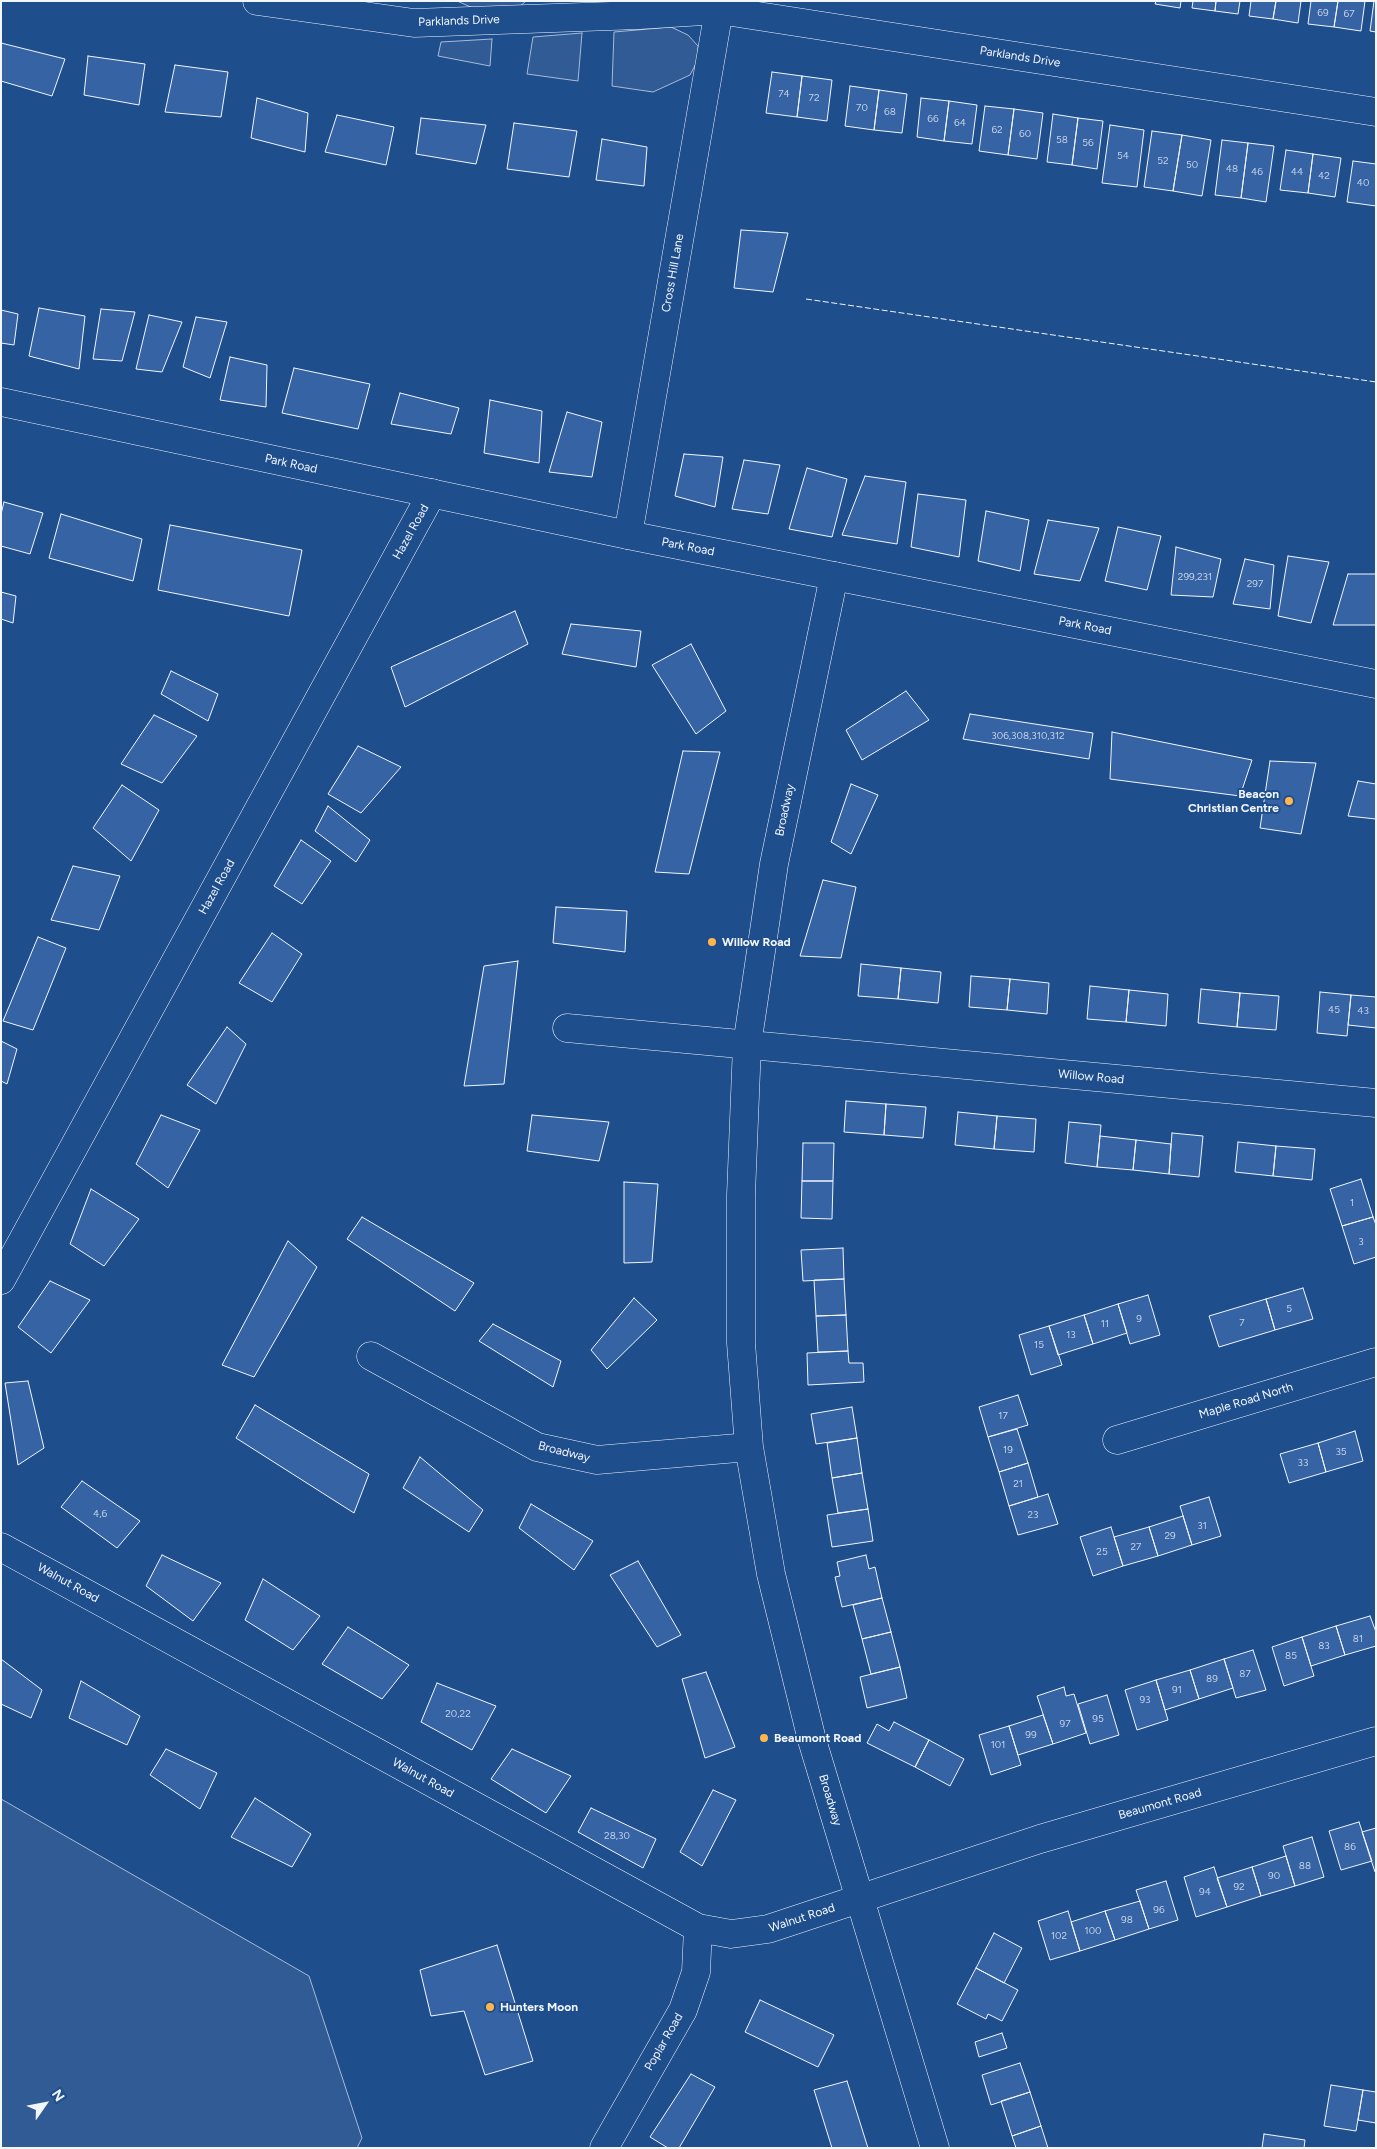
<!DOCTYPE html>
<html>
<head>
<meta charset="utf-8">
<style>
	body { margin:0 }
	#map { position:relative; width:1377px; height:2149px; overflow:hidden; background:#1f4e8c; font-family:Figtree,sans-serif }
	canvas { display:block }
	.frame { position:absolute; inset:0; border:2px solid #f2f6ff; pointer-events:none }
	.north { position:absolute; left:20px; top:2079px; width:50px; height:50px; -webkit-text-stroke:4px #1f4e8c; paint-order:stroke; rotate:57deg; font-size:14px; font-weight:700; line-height:20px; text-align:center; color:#f2f6ff }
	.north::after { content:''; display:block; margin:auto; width:18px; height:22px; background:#f2f6ff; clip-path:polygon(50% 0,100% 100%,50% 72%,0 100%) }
</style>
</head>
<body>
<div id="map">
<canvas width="1377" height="2149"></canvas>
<div class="frame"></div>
<div class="north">N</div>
</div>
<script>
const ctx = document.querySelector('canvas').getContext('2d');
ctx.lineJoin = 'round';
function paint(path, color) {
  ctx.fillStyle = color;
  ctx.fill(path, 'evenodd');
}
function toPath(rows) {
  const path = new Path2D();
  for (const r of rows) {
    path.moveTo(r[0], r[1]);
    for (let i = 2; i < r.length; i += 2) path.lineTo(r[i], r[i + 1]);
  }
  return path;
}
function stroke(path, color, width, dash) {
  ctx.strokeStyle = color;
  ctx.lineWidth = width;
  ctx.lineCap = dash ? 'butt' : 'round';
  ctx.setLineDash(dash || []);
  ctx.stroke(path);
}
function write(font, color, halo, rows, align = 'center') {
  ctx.font = font + ' Figtree,sans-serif';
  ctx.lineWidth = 4;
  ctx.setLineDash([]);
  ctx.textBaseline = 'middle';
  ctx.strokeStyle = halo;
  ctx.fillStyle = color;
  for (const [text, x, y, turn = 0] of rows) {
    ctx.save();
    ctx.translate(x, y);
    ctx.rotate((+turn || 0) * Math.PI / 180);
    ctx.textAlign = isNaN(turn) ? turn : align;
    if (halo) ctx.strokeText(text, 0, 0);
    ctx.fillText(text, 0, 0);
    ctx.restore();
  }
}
const built = toPath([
	[457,1,526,1,518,8,473,8,457,1],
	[671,27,688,35,698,46,698,60,690,75,653,92,612,86,614,32,671,27],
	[582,33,578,81,527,74,533,37,582,33],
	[492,39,490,66,438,56,441,42,492,39],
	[1,1799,309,1976,362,2138,357,2148,1,2148,1,1799]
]);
paint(built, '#305b95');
stroke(built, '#a8bbd7', 1);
const building = toPath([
	[1156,1,1181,1,1180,8,1155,4,1156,1],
	[1193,1,1216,1,1215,11,1192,8,1193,1],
	[1216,1,1240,1,1238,14,1215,11,1216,1],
	[1251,1,1276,1,1273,19,1249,16,1251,1],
	[1276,1,1301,1,1298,23,1273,19,1276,1],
	[1311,1,1338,1,1334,27,1308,24,1311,1],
	[1338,1,1365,1,1361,31,1334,27,1338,1],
	[1374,1,1376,1,1376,32,1370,31,1374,1],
	[1,43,65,59,52,96,1,81,1,43],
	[88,56,145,64,139,105,84,95,88,56],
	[175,65,228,72,221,117,165,112,175,65],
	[772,72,802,76,797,117,766,113,772,72],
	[802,76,832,80,827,121,797,117,802,76],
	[850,86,879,90,874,130,845,126,850,86],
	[879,90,907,94,902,133,874,130,879,90],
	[257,98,308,113,305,152,251,138,257,98],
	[921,98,949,101,944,141,917,137,921,98],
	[949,101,977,105,972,144,944,141,949,101],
	[985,106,1014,109,1008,155,979,151,985,106],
	[1014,109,1043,113,1037,159,1008,155,1014,109],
	[1053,114,1078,118,1072,165,1047,162,1053,114],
	[337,115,394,127,386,165,325,152,337,115],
	[421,118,486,125,476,164,416,154,421,118],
	[1078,118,1103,121,1097,169,1072,165,1078,118],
	[514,123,577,131,569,177,507,169,514,123],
	[1110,125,1144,130,1137,187,1102,183,1110,125],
	[1152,131,1182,135,1173,191,1144,187,1152,131],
	[1182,135,1211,140,1202,196,1173,191,1182,135],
	[602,139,647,147,644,186,596,180,602,139],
	[1222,140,1248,143,1241,198,1215,195,1222,140],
	[1248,143,1274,146,1266,202,1241,198,1248,143],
	[1286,150,1313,154,1308,193,1280,190,1286,150],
	[1313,154,1341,158,1335,197,1308,193,1313,154],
	[1353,161,1376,164,1376,206,1347,202,1353,161],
	[741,230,788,233,773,292,734,288,741,230],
	[39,308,85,316,79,369,29,356,39,308],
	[101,309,135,312,122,361,93,359,101,309],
	[1,310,18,314,14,345,1,343,1,310],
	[149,315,182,322,162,372,136,369,149,315],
	[196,317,227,322,210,378,183,367,196,317],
	[230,357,267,365,266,407,220,400,230,357],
	[294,368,370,384,358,429,282,413,294,368],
	[400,393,459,408,451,434,391,424,400,393],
	[490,400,542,411,539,463,484,453,490,400],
	[567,412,602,422,592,477,549,472,567,412],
	[684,454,723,457,715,507,675,496,684,454],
	[744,460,780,465,768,514,732,509,744,460],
	[807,468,847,479,832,537,789,529,807,468],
	[865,476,906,482,897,544,842,535,865,476],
	[918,494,966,500,959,557,911,547,918,494],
	[4,502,43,513,30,554,1,546,1,514,4,502],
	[986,511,1029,520,1020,571,978,561,986,511],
	[61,514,142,539,133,581,49,558,61,514],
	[1048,520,1099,528,1080,581,1034,574,1048,520],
	[170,525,302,550,289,616,158,590,170,525],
	[1118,527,1161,536,1147,590,1105,581,1118,527],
	[1176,547,1221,559,1213,597,1171,595,1176,547],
	[1288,556,1329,562,1311,623,1278,616,1288,556],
	[1245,559,1274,565,1270,609,1233,604,1245,559],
	[1348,574,1376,574,1376,625,1333,625,1348,574],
	[1,592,16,596,13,623,1,619,1,592],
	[515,611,528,644,405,707,391,667,515,611],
	[571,624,641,631,636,667,562,654,571,624],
	[691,644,726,711,696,734,652,665,691,644],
	[171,671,218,694,208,721,161,694,171,671],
	[906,691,929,720,862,760,846,730,906,691],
	[970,714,1093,733,1089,759,963,739,970,714],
	[154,715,197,736,162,783,121,764,154,715],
	[1112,732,1252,760,1240,796,1110,779,1112,732],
	[358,746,401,767,361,813,328,794,358,746],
	[683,751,720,752,689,874,655,872,683,751],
	[1270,761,1316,763,1301,834,1260,828,1270,761],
	[1358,781,1376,784,1376,819,1348,816,1358,781],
	[851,784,878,795,851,854,831,842,851,784],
	[122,785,159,810,131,861,93,828,122,785],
	[328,806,370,840,356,862,315,831,328,806],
	[301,840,331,861,302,904,274,886,301,840],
	[73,866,120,876,99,930,51,920,73,866],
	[823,880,856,887,841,958,800,956,823,880],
	[556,907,627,911,625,952,553,943,556,907],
	[272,933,302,954,272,1002,239,983,272,933],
	[38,937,66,948,33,1030,3,1021,38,937],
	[518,961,504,1084,464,1086,484,966,518,961],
	[861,964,901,968,898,999,858,996,861,964],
	[901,968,941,972,938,1003,898,999,901,968],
	[971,976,1010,979,1007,1010,969,1007,971,976],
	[1010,979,1049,983,1047,1014,1007,1010,1010,979],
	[1090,986,1129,990,1126,1022,1087,1019,1090,986],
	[1201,989,1240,993,1237,1027,1198,1023,1201,989],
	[1129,990,1168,994,1166,1026,1126,1022,1129,990],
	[1320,992,1351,995,1347,1036,1317,1033,1320,992],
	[1240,993,1279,996,1276,1030,1237,1027,1240,993],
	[1351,995,1376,997,1376,1028,1348,1025,1351,995],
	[227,1027,246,1044,216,1104,187,1085,227,1027],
	[1,1041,17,1049,7,1084,1,1081,1,1041],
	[846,1101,886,1104,884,1135,844,1132,846,1101],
	[886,1104,926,1107,923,1138,884,1135,886,1104],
	[958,1112,997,1116,994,1149,955,1145,958,1112],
	[161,1115,200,1130,168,1188,136,1164,161,1115],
	[532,1115,609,1122,599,1161,527,1151,532,1115],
	[997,1116,1036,1119,1034,1152,994,1149,997,1116],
	[1069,1122,1101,1125,1097,1167,1065,1163,1069,1122],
	[1172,1133,1203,1136,1199,1177,1169,1174,1172,1133],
	[1100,1136,1136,1140,1133,1170,1097,1167,1100,1136],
	[1136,1140,1171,1144,1169,1174,1133,1170,1136,1140],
	[1238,1142,1276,1146,1273,1176,1235,1172,1238,1142],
	[803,1143,834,1143,833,1181,802,1181,803,1143],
	[1276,1146,1315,1149,1312,1180,1273,1176,1276,1146],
	[1361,1179,1373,1217,1342,1226,1330,1189,1361,1179],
	[802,1181,833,1181,832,1219,801,1218,802,1181],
	[624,1182,658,1184,652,1262,624,1263,624,1182],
	[91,1189,139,1219,104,1266,70,1244,91,1189],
	[362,1217,474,1283,455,1311,347,1239,362,1217],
	[1373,1217,1376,1225,1376,1257,1354,1264,1342,1226,1373,1217],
	[288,1241,317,1267,254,1377,222,1365,288,1241],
	[843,1248,844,1279,803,1281,801,1250,843,1248],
	[844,1279,846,1315,816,1316,814,1280,844,1279],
	[50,1281,90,1300,51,1353,18,1327,50,1281],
	[1303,1288,1313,1319,1275,1330,1266,1299,1303,1288],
	[1148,1295,1160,1335,1130,1344,1118,1304,1148,1295],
	[634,1298,657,1320,607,1369,591,1350,634,1298],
	[1266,1299,1275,1330,1219,1347,1209,1316,1266,1299],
	[1118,1304,1127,1333,1093,1344,1084,1315,1118,1304],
	[846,1315,848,1351,818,1352,816,1316,846,1315],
	[1084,1315,1093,1344,1058,1355,1049,1326,1084,1315],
	[493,1324,561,1361,553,1387,479,1341,493,1324],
	[1049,1326,1062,1365,1031,1375,1019,1335,1049,1326],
	[848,1351,849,1363,863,1363,864,1382,808,1385,807,1353,848,1351],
	[28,1381,44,1448,18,1465,5,1383,28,1381],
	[1018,1395,1028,1425,988,1437,979,1407,1018,1395],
	[255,1405,369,1474,354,1513,236,1438,255,1405],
	[852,1407,857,1438,816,1444,811,1414,852,1407],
	[1017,1429,1028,1463,999,1472,988,1437,1017,1429],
	[1355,1431,1363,1461,1326,1472,1318,1443,1355,1431],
	[857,1438,862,1473,832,1478,827,1443,857,1438],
	[1318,1443,1326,1472,1289,1483,1280,1454,1318,1443],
	[420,1457,483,1510,469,1532,403,1488,420,1457],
	[1028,1463,1038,1497,1009,1506,999,1472,1028,1463],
	[862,1473,868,1509,838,1513,832,1478,862,1473],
	[82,1481,140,1521,117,1548,61,1507,82,1481],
	[1048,1494,1058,1524,1018,1535,1009,1506,1048,1494],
	[1209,1497,1221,1536,1192,1545,1180,1506,1209,1497],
	[531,1504,593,1541,574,1570,519,1528,531,1504],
	[868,1509,873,1541,832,1547,827,1515,868,1509],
	[1183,1516,1192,1545,1158,1556,1149,1527,1183,1516],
	[1111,1527,1123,1566,1093,1576,1080,1537,1111,1527],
	[1149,1527,1158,1556,1123,1566,1114,1537,1149,1527],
	[162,1555,221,1583,193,1621,146,1586,162,1555],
	[866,1555,869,1569,875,1567,882,1598,842,1607,835,1577,840,1576,837,1562,866,1555],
	[638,1561,681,1635,657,1647,610,1575,638,1561],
	[263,1579,320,1616,293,1650,245,1620,263,1579],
	[882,1598,891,1632,862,1639,853,1605,882,1598],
	[1370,1616,1376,1632,1376,1646,1345,1655,1336,1626,1370,1616],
	[1336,1626,1345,1655,1311,1666,1302,1637,1336,1626],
	[348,1627,409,1665,382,1699,322,1664,348,1627],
	[891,1632,900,1667,871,1674,862,1639,891,1632],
	[1302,1637,1314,1676,1284,1686,1272,1647,1302,1637],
	[1253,1650,1266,1690,1236,1698,1224,1659,1253,1650],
	[1,1659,42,1690,31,1718,1,1704,1,1659],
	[1224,1659,1233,1688,1199,1699,1190,1670,1224,1659],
	[900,1667,907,1698,867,1708,860,1677,900,1667],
	[1190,1670,1199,1699,1165,1710,1156,1680,1190,1670],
	[706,1672,735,1747,705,1758,682,1679,706,1672],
	[1156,1680,1168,1720,1137,1730,1125,1690,1156,1680],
	[81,1681,140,1716,127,1745,69,1718,81,1681],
	[437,1683,496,1706,472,1750,421,1722,437,1683],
	[1064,1687,1066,1696,1074,1694,1086,1733,1053,1744,1037,1696,1064,1687],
	[1107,1695,1119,1735,1090,1744,1078,1704,1107,1695],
	[1043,1715,1053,1744,1018,1755,1009,1726,1043,1715],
	[894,1722,929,1740,915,1767,867,1743,877,1724,889,1731,894,1722],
	[1009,1726,1021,1765,991,1775,979,1735,1009,1726],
	[929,1740,964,1759,950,1786,915,1767,929,1740],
	[166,1749,217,1773,200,1809,150,1775,166,1749],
	[512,1749,571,1776,546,1813,491,1779,512,1749],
	[713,1790,736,1800,702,1866,680,1852,713,1790],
	[255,1798,311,1834,292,1867,231,1837,255,1798],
	[591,1808,656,1839,643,1868,578,1832,591,1808],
	[1359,1822,1372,1861,1341,1870,1329,1831,1359,1822],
	[1376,1828,1376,1871,1375,1872,1362,1832,1376,1828],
	[1312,1837,1324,1877,1295,1886,1283,1846,1312,1837],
	[1286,1856,1295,1886,1261,1896,1252,1867,1286,1856],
	[1214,1867,1227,1907,1196,1917,1184,1877,1214,1867],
	[1252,1867,1261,1896,1227,1907,1217,1878,1252,1867],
	[1166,1881,1178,1920,1149,1929,1136,1890,1166,1881],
	[1140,1901,1149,1929,1115,1940,1105,1911,1140,1901],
	[1068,1911,1080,1951,1050,1960,1038,1921,1068,1911],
	[1105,1911,1115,1940,1080,1951,1071,1922,1105,1911],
	[994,1933,1022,1948,1004,1983,976,1968,994,1933],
	[497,1945,533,2061,485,2075,464,2011,431,2016,420,1970,497,1945],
	[976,1968,1018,1990,1002,2021,988,2014,986,2019,957,2004,976,1968],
	[760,2000,834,2035,818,2067,745,2032,760,2000],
	[1002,2033,1007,2048,979,2057,975,2042,1002,2033],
	[1020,2063,1030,2092,991,2105,982,2075,1020,2063],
	[691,2074,715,2087,679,2148,668,2148,650,2137,691,2074],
	[847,2081,868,2148,832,2148,814,2090,847,2081],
	[1331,2085,1363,2090,1356,2131,1324,2126,1331,2085],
	[1363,2090,1376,2092,1376,2123,1358,2120,1363,2090],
	[1030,2092,1041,2126,1012,2136,1001,2101,1030,2092],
	[1041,2126,1048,2148,1016,2148,1012,2136,1041,2126],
	[1264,2134,1305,2140,1304,2148,1262,2148,1264,2134]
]);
paint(building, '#3563a3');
stroke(building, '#f2f6ff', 1);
const street = toPath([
	[257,1,414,23,639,15,719,10,1376,112],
	[628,535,719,10],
	[834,576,774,864,747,1045,741,1195,741,1343,749,1447,771,1574,812,1740,935,2148],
	[567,1028,1376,1103],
	[1,1280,432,493],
	[371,1356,537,1447,597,1460,749,1447],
	[1117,1440,1376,1362],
	[1,1547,698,1928,731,1934,768,1929,1040,1839,1376,1741],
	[604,2148,683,2010,696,1972,698,1928]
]);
const secondary = toPath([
	[1,402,628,535,1376,684]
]);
stroke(street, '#f2f6ff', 29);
stroke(secondary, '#f2f6ff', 29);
stroke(street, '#1f4e8c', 28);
stroke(secondary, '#1f4e8c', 28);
stroke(toPath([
	[806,299,1376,382]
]), '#f2f6ff', 1, [6, 2.5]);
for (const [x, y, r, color] of [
	[1289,801,5,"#ffb74d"],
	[712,942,5,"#ffb74d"],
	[764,1738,5,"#ffb74d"],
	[490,2007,5,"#ffb74d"]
]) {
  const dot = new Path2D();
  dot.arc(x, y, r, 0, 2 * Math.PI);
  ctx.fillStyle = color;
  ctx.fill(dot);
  stroke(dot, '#1f4e8c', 2);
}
write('10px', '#c3d1e8', null, [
	["69",1323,13],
	["67",1349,14],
	["74",784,94],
	["72",814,98],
	["70",862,108],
	["68",890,112],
	["66",933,119],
	["64",960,123],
	["62",997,130],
	["60",1025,134],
	["58",1062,140],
	["56",1088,143],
	["54",1123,156],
	["52",1163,161],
	["50",1192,165],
	["48",1232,169],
	["46",1257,172],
	["44",1297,172],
	["42",1324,176],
	["40",1363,183],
	["299,231",1195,577],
	["297",1255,584],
	["306,308,310,312",1028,736],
	["45",1334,1010],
	["43",1363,1011],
	["1",1352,1203],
	["3",1361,1242],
	["5",1289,1309],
	["9",1139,1319],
	["7",1242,1323],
	["11",1105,1324],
	["13",1071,1335],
	["15",1039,1345],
	["17",1003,1416],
	["19",1008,1450],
	["35",1341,1452],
	["33",1303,1463],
	["21",1018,1484],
	["4,6",100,1514],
	["23",1033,1515],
	["31",1202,1526],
	["29",1170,1536],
	["27",1136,1547],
	["25",1102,1552],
	["81",1358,1639],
	["83",1324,1646],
	["85",1291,1656],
	["87",1245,1674],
	["89",1212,1679],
	["91",1177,1690],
	["93",1145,1700],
	["20,22",458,1714],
	["95",1098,1719],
	["97",1065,1724],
	["99",1031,1735],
	["101",998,1745],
	["28,30",617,1836],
	["86",1350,1847],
	["88",1305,1866],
	["90",1274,1876],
	["92",1239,1887],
	["94",1205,1892],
	["96",1159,1910],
	["98",1127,1920],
	["100",1093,1931],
	["102",1059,1936]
]);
write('12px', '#f2f6ff', '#1f4e8c', [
	["Parklands Drive",459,21,-2],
	["Parklands Drive",1020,57,9],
	["Cross Hill Lane",673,273,-80],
	["Park Road",291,464,12],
	["Hazel Road",411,532,-61],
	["Park Road",688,547,11],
	["Park Road",1085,626,11],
	["Broadway",785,810,-78],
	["Hazel Road",217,887,-61],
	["Willow Road",1091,1077,5],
	["Maple Road North",1246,1401,-17],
	["Broadway",564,1452,14],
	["Walnut Road",68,1583,29],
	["Walnut Road",423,1778,29],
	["Broadway",830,1800,73],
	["Beaumont Road",1160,1804,-16],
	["Walnut Road",802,1918,-18],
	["Poplar Road",664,2042,-60]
]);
write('bold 12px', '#f2f6ff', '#1f4e8c', [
	["Beacon",1279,794,"right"],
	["Christian Centre",1279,808,"right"],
	["Willow Road",722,942],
	["Beaumont Road",774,1738],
	["Hunters Moon",500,2007]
], 'left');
</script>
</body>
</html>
